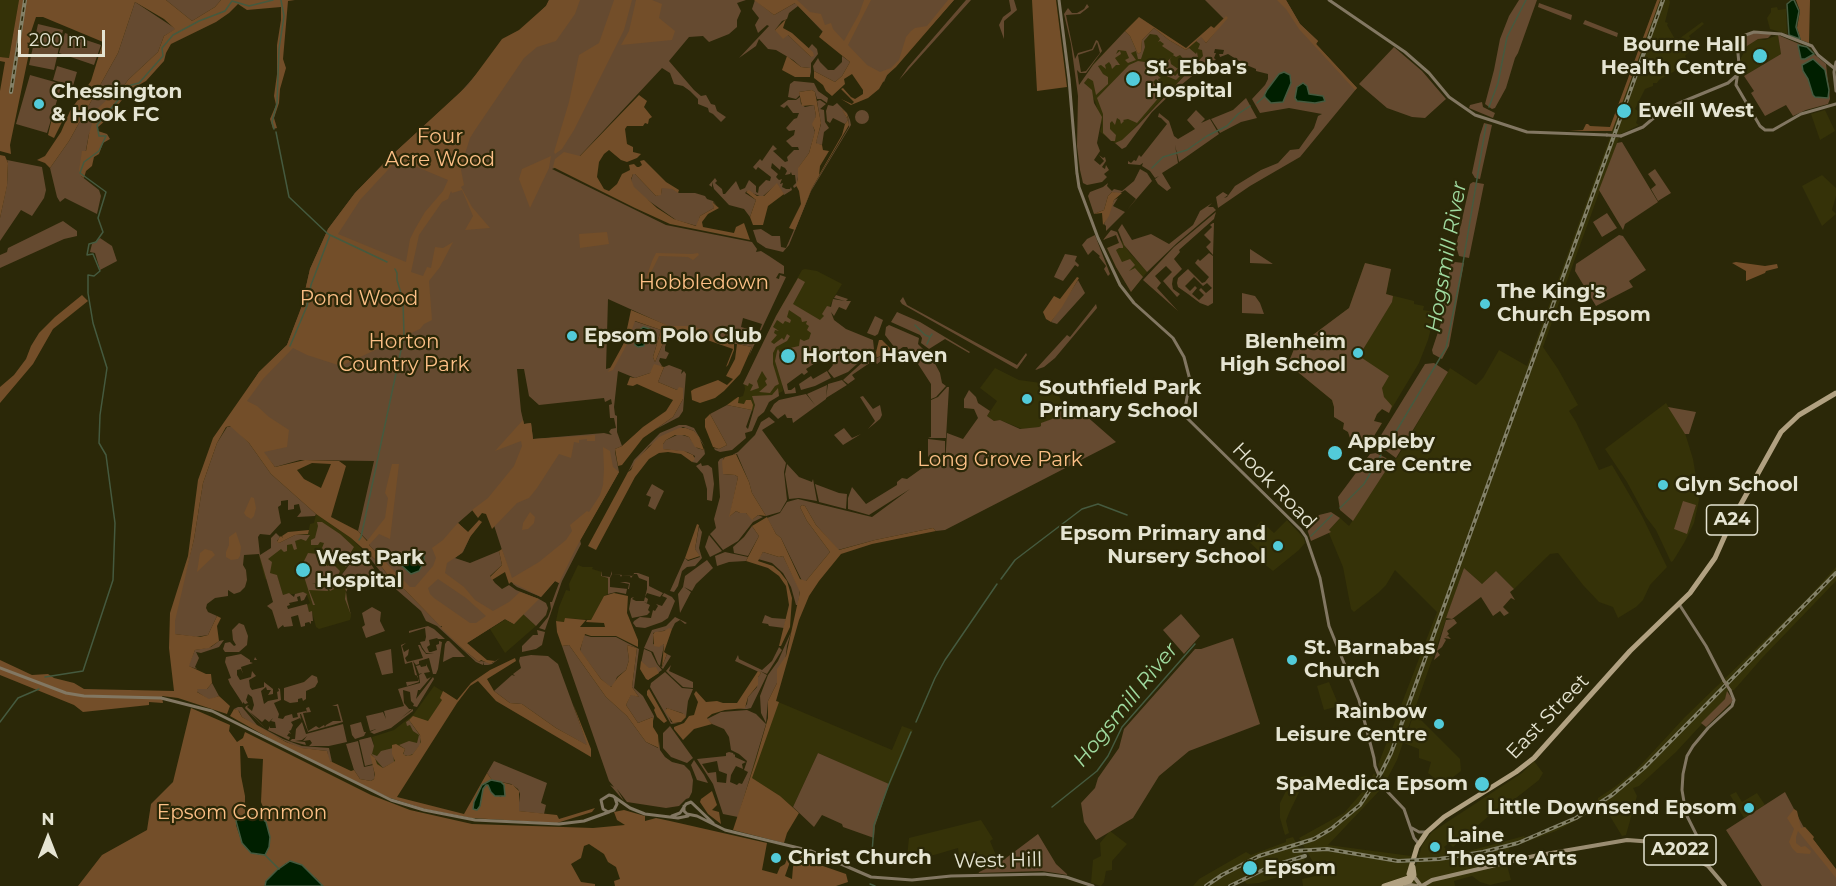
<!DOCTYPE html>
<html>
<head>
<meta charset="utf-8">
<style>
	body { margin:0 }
	#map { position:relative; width:1836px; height:886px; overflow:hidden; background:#2b2808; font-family:Montserrat,sans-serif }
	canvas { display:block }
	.north { position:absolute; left:18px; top:808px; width:60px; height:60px; -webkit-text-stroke:4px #2b2808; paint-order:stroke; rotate:0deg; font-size:16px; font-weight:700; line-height:24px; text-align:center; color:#e5e4d2 }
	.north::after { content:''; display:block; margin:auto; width:21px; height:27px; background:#e5e4d2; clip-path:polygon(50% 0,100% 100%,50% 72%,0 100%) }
	.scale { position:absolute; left:18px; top:30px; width:87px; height:27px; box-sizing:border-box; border:3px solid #e5e4d2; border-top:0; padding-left:8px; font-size:18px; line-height:21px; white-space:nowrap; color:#e5e4d2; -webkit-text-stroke:4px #2b2808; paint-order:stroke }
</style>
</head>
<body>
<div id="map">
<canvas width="1836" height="886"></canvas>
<div class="north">N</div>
<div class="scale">200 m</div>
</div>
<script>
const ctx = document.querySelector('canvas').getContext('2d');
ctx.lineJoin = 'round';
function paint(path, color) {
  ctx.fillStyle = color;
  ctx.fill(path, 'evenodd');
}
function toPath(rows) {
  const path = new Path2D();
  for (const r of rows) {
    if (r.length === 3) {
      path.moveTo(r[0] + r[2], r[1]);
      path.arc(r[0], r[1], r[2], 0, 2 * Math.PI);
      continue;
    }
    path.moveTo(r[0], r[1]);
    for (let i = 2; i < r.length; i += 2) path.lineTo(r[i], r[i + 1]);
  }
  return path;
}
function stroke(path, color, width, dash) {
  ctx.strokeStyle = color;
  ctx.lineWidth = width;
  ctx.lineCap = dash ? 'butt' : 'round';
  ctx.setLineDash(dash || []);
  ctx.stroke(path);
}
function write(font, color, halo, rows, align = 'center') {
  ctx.font = font + ' Montserrat,sans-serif';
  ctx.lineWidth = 4.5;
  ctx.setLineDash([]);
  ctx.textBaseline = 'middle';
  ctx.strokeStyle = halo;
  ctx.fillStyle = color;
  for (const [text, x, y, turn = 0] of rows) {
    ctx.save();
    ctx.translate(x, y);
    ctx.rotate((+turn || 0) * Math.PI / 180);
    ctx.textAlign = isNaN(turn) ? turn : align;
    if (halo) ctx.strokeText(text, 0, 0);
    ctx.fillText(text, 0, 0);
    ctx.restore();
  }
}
paint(toPath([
	[0,0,19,0,9,58,0,57],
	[1657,0,1669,0,1670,2,1665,22,1668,23,1667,25,1676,41,1702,22,1704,24,1689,36,1695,45,1685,56,1689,62,1687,64,1659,80,1657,83,1653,83,1653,86,1645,89,1635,109,1640,112,1636,123,1639,125,1621,134,1612,134,1610,127],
	[1777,7,1778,10,1786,9,1787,34,1770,29,1767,18,1771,12,1771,8],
	[1139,17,1186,50,1201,36,1204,55,1121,142,1115,143,1100,132,1102,125,1095,101,1088,92,1091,90,1083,81,1093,64],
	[1778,35,1781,54,1744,76,1740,71,1741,58,1747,46,1758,39,1765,40],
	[1825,110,1835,131,1820,140,1811,114],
	[1610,137,1619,138,1543,347,1558,369,1578,405,1569,411,1576,422,1599,470,1612,465,1642,516,1667,567,1650,585,1643,600,1636,607,1618,618,1613,607,1599,602,1583,585,1558,553,1550,554,1514,589,1496,571,1482,584,1464,568,1397,760,1386,781,1378,765,1437,612,1395,570,1386,585,1378,593,1354,612,1351,609,1343,567,1328,531,1340,518,1349,526,1392,461,1397,458,1450,368,1476,385,1483,378,1499,350,1527,366],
	[1822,175,1836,188,1836,196,1832,210,1836,214,1822,226,1802,186],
	[1122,241,1129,252,1147,272,1131,292,1116,267,1107,248],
	[1365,263,1391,269,1386,294,1414,301,1414,304,1424,306,1423,310,1435,312,1428,340,1419,363,1389,413,1382,409,1377,414,1374,421,1382,423,1366,449,1350,438,1348,432,1343,429,1344,423,1334,417,1334,407,1332,400,1288,364,1294,349,1349,308],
	[805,269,817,271,842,284,833,299,823,323,782,384,783,391,760,404,758,412,727,405,734,399,743,396,745,389,744,383,776,316,802,270],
	[995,368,1019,380,1041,383,1047,382,1055,388,1059,395,1061,401,1058,407,1062,410,1052,419,1041,424,1041,426,1039,427,1022,429,1000,420,994,421,987,416,997,401,980,388],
	[1666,403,1685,433,1693,459,1698,489,1699,500,1694,523,1684,543,1673,561,1671,562,1656,530,1646,517,1627,482,1605,449],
	[316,514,351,538,363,550,355,557,340,576,346,591,351,616,350,620,319,629,316,627,312,612,309,612,307,605,310,603,306,593,283,595,277,576,265,579,259,556,289,538,308,534,310,524,314,523],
	[1287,520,1304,538,1305,543,1299,550,1273,571,1258,559,1262,554,1246,539,1261,521,1274,533],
	[578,565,583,567,593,567,592,569,602,572,601,576,608,578,608,594,604,596,591,620,565,618,565,622,556,621,559,607,566,590,570,591,569,584],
	[1836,567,1836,581,1763,657,1734,690,1728,691,1725,699,1676,752,1639,786,1633,788,1637,796,1626,835,1622,836,1605,808,1599,808,1556,831,1509,848,1512,858,1507,865,1511,880,1507,881,1490,885,1480,882,1472,876,1454,881,1455,886,1303,886,1302,879,1319,875,1317,867,1325,866,1326,860,1313,862,1299,838,1344,813,1364,790,1374,773,1382,788,1328,845,1411,856,1409,868,1417,864,1422,845,1432,832,1522,773,1534,761,1543,773,1539,780,1516,798,1499,807,1453,847,1449,843,1444,847,1450,854,1469,851,1524,836,1526,838,1550,829,1577,816,1597,804,1598,798,1616,786,1636,770,1685,717,1806,600],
	[523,614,536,626,505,653,490,629,506,619,514,624],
	[1329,682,1339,706,1324,710,1317,686],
	[434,686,455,699,398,786,374,769,369,749,374,746,372,737,394,730,413,715],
	[776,701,892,750,902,726,913,730,890,785,818,753,793,807,774,792,749,777],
	[1414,713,1460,759,1461,771,1443,785,1428,773,1431,762,1419,758,1419,749,1404,743],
	[1307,776,1289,813,1286,821,1289,833,1285,835,1280,818,1280,803,1292,779],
	[1736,792,1742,802,1757,793,1765,805,1744,818,1730,795],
	[981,820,993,839,990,841,998,860,990,865,981,868,977,858,960,864,958,848,934,855,907,857,909,838],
	[1110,831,1127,844,1112,861,1112,870,1106,871,1104,882,1101,886,1091,883,1093,860,1101,856,1100,843],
	[1293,837,1303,856,1307,868,1259,883,1247,884,1244,881,1234,886,1193,886,1199,879,1246,852,1251,855,1286,842,1286,839]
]), '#353208');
paint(toPath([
	[166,0,221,0,215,7,192,21],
	[549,0,746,0,737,3,741,11,737,20,737,27,729,34,709,42,703,36,689,37,669,61,694,90,701,96,706,95,711,104,715,105,717,111,726,117,721,122,713,114,709,112,708,108,698,104,698,99,690,91,683,86,674,84,670,73,662,68,577,159,552,169,666,225,752,242,757,249,756,252,761,251,769,256,784,266,784,274,779,273,776,278,779,279,780,275,786,277,749,356,752,347,715,340,679,329,681,330,679,335,670,332,665,347,665,351,669,353,666,359,660,358,659,361,662,366,650,373,635,378,618,371,614,407,615,415,617,416,617,432,622,446,615,449,615,452,619,472,580,540,581,544,562,581,545,630,539,628,548,617,551,609,550,602,552,602,559,583,555,581,541,597,517,587,513,584,490,513,474,509,458,523,471,535,463,552,455,558,470,563,499,551,502,565,490,576,495,583,502,589,509,585,516,590,539,599,546,603,548,608,546,615,536,626,523,614,514,624,505,619,467,643,407,585,369,545,370,543,358,531,374,461,300,460,275,467,232,414,259,372,287,345,301,309,310,269,328,229,355,193,391,156,458,95,489,60,546,6],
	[608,299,670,327,655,362,653,357,661,330,634,321,613,367,606,369],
	[743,318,762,324,759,332,741,327],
	[517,369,524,369,529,396,539,405,604,398,605,402,611,399,612,404,609,405,610,418,614,418,616,428,611,429,609,432,612,435,604,433,533,439,531,423,524,424,521,411],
	[755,0,774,15,795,3,793,0,954,0,887,75,884,82,823,32,798,6,789,13,787,19,782,21,775,30,787,34,811,57,808,49,812,44,817,49,818,54,811,63,811,72,810,76,810,68,801,67,793,60,776,50,768,49,759,39,756,46,739,58,769,26,767,25,758,33,755,25,759,18,752,9],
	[966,0,971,0,899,80,908,67],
	[1009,0,1014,0,1017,10,1004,21,1004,39,999,25,1003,17,1011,11],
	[1205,0,1286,0,1300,24,1318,41,1316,44,1357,88,1300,157,1250,186,1218,208,1216,197,1223,192,1228,195,1224,198,1227,197,1235,186,1261,170,1278,163,1290,150,1299,149,1314,128,1318,116,1322,114,1289,108,1260,113,1252,99,1265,85,1268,79,1268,74,1256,71,1256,69,1244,64,1228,54,1220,57,1219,54,1223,54,1224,50,1215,49,1214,53,1216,53,1214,58,1216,60,1209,61,1207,69,1218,72,1206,70,1205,68,1204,71,1197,72,1175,90,1152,112,1126,147,1122,149,1115,143,1122,140,1138,125,1203,56,1202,50,1198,49,1200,44,1196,41,1201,36,1206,43,1225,20],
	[1519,0,1537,0,1518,53,1515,58,1506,88,1495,108,1492,109,1485,104,1494,70,1500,39,1509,16],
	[135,2,176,29,164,36,158,52,128,80,89,134,81,176,99,190,101,196,97,214,65,198,60,202,57,197,50,168,69,141,118,53],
	[1539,3,1572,15,1571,20,1538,7],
	[1087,4,1089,7,1080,14,1066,15,1075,59,1078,53,1092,49,1096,40,1098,41,1102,51,1086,73,1080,73,1077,70,1079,85,1093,65,1125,31,1130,36,1138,54,1141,52,1142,40,1154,28,1169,40,1186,50,1189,48,1196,54,1197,52,1198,58,1195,57,1187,64,1189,67,1183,73,1180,71,1181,68,1187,64,1185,62,1181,64,1185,61,1180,55,1176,57,1173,55,1170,59,1171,64,1178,69,1180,66,1173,74,1175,76,1179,72,1181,75,1176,80,1162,74,1156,68,1165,60,1167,62,1174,54,1162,46,1164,44,1160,41,1158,42,1160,39,1157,35,1150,34,1144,41,1145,47,1141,59,1138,59,1136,51,1131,53,1136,60,1128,63,1125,60,1129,58,1126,51,1118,50,1116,54,1120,51,1121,54,1115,58,1120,65,1116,65,1112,69,1111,65,1109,62,1105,65,1106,69,1101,65,1098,66,1103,74,1108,77,1108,84,1096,95,1093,81,1088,78,1084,83,1092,90,1094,103,1102,117,1097,143,1100,151,1094,160,1100,165,1104,161,1099,155,1103,158,1105,157,1106,161,1102,167,1105,169,1106,165,1109,170,1104,174,1107,177,1102,182,1087,185,1083,183,1080,170,1077,146,1078,96,1071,44,1064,14,1068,8,1072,13,1077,13,1084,9],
	[1097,42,1100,53,1086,71,1081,72,1078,55,1093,50],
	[1585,20,1618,33,1617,37,1583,24],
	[38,24,63,30,54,70,29,65],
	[65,33,101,45,94,65,59,53],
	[1754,33,1772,34,1768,38,1758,39,1747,46,1742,53,1741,53,1739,43,1744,37],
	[1778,35,1804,46,1826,64,1830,99,1828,104,1806,110,1793,116,1786,105,1765,116,1751,93,1754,91,1744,76,1781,54],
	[1394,47,1422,71,1446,99,1425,118,1412,117,1387,108,1359,84],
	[842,56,850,62,842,76,835,82,814,71,813,66,818,58,820,62,828,70,834,70,842,62],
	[1138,61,1145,62,1153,71,1151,74,1154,73,1161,78,1158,79,1160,83,1156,79,1153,82,1156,86,1152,87,1156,89,1157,86,1163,90,1160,92,1163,95,1161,95,1137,123,1128,119,1123,120,1124,121,1121,124,1120,120,1117,118,1115,125,1112,121,1110,123,1110,129,1116,135,1115,141,1111,141,1103,133,1103,114,1097,98,1129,65],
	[57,66,77,72,73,86,53,80],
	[30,75,62,84,47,133,16,124],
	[794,81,814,83,818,91,828,98,827,103,821,99,817,99,815,92,812,90,799,92,800,95,796,99,788,97,790,84],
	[800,97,801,104,805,107,814,105,816,116,813,126,815,132,809,153,799,167,797,186,794,188,793,186,796,183,795,175,792,175,791,172,790,174,785,175,787,171,785,168,781,166,780,170,772,163,771,168,778,174,776,177,779,180,782,179,780,184,783,183,782,187,786,189,790,189,791,187,792,190,784,195,777,184,762,197,747,191,745,193,756,200,750,217,744,209,729,205,714,189,712,182,712,187,709,185,715,178,717,181,715,183,722,189,723,194,725,194,736,181,740,190,745,188,749,180,756,186,756,192,758,193,759,187,766,180,770,181,771,177,758,167,756,170,753,167,760,159,762,161,773,145,777,149,773,151,785,162,788,161,787,157,794,150,799,150,798,147,792,147,786,141,794,135,795,130,789,131,786,128,794,119,797,118,799,113,793,113,787,105,784,108,780,106,788,100,796,100],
	[1246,98,1257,118,1241,122,1220,133,1211,119,1233,110],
	[820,100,826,104,820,109,824,110,825,122,829,128,824,132,822,145,817,144,816,142,821,124,817,101],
	[1482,102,1483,107,1495,113,1493,118,1469,108,1470,105],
	[837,103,847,113,850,120,851,125,811,191,789,245,783,252,766,248,757,242,753,230,761,229,772,236,780,236,781,247,786,248,812,188,849,127,848,117,842,109,848,120,845,124,833,118,830,123,827,121,826,111,828,105,833,106],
	[1196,110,1205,119,1201,123,1210,119,1219,134,1179,162,1175,145,1178,163,1162,173,1171,188,1167,191,1158,184,1155,179,1159,176,1155,178,1150,171,1142,166,1143,163,1140,165,1128,164,1128,161,1131,163,1134,160,1136,161,1139,155,1141,157,1167,124,1161,118,1158,117,1159,113,1169,121,1174,136,1178,139,1195,129,1187,120],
	[862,117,7],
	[1484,123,1492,125,1480,179,1475,178,1472,173,1480,135],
	[1622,142,1658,202,1625,224,1623,230,1599,190,1617,143],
	[7,160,42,167,46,190,44,198,32,216,21,210,0,241,0,218,7,185,8,163],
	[1140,169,1147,173,1152,181,1127,210,1136,199,1125,190,1119,194,1112,192,1108,196,1104,210,1094,214,1088,196,1090,192,1103,187,1108,183,1107,186,1112,191,1114,189,1122,191,1134,181],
	[1655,169,1671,193,1658,201,1651,189,1656,185,1648,174],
	[633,174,635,174,656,196,661,194,662,188,671,188,679,193,695,193,705,196,707,199,713,201,717,206,713,202,714,208,700,216,697,226,676,220,642,196,633,187,631,180],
	[1473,182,1484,184,1469,258,1459,256,1456,246,1470,184],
	[1118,198,1113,206,1125,212,1106,231,1106,226,1104,224,1114,200],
	[1212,203,1208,207,1213,207,1216,210,1177,243,1147,272,1124,245,1118,230,1122,224,1132,240,1151,234,1169,244,1193,225,1200,211],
	[1216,212,1214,219,1179,250,1180,252,1174,259,1182,269,1173,278,1172,284,1173,289,1180,294,1177,297,1163,281,1172,272,1166,266,1155,276,1161,283,1157,288,1178,311,1143,280,1174,247],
	[1607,213,1617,228,1602,237,1593,222],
	[63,221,77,231,77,236,64,239,0,268,0,255,7,252,8,248],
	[1213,223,1214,223,1213,255,1206,247,1211,242,1204,235,1212,227,1210,225],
	[1111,230,1117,232,1123,246,1123,248,1119,248,1116,250,1122,262,1130,259,1135,265,1129,271,1135,268,1143,277,1131,292,1116,267,1107,248,1119,243,1116,235,1103,240],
	[1095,235,1110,274,1108,276,1104,269,1106,266,1099,257,1100,256,1093,250,1088,255,1082,245,1087,239],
	[1619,235,1623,236,1646,270,1629,281,1633,287,1596,306,1575,271,1576,264],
	[100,238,112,246,117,261,100,270,95,253,90,252,92,244],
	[1250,249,1273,264,1250,263],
	[1209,253,1213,256,1213,303,1208,306,1200,303,1188,294,1178,287,1177,283,1178,278,1188,269,1202,283,1205,282,1209,277,1195,263,1198,259,1200,261],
	[1194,277,1203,286,1207,283,1212,288,1206,293,1201,288,1199,290,1204,295,1199,300,1192,294,1197,288,1195,286,1190,291,1185,286],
	[1065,254,1077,256,1075,261,1079,265,1078,267,1075,265,1063,281,1054,277],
	[1455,262,1464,263,1449,346,1442,359,1433,354,1432,350,1442,320,1441,311,1451,263],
	[1365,263,1391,269,1386,294,1393,296,1392,302,1359,356,1389,376,1382,388,1384,397,1392,406,1389,413,1382,409,1377,414,1374,421,1382,423,1366,449,1350,438,1348,432,1343,429,1344,423,1334,417,1334,407,1332,400,1288,364,1294,349,1349,308],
	[798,278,805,282,793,304,820,320,824,316,822,314,827,306,831,307,833,299,845,301,834,298,836,295,848,299,846,301,851,301,846,310,839,307,834,316,831,312,834,320,846,329,873,340,874,349,848,372,834,378,828,371,833,365,826,356,806,369,808,372,804,375,802,373,787,384,788,390,791,390,795,387,796,393,785,394,775,361,777,351,778,349,782,357,785,357,792,353,790,348,799,346,800,339,804,341,809,339,811,333,807,330,809,326,806,324,807,321,802,322,801,318,789,310,787,317,791,320,790,323,785,321,783,324,777,320,773,327,779,331,775,330,774,333,777,335,771,342,774,344,782,338,784,340,787,334,790,336,787,341,776,347,773,353,773,364,779,384,775,386,770,393,759,392,767,385,765,381,767,379,762,371,757,381,759,388,750,391,753,385,749,383,748,386,743,384,776,316],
	[1078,280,1085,293,1057,324,1051,322],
	[1242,293,1255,296,1260,303,1264,314,1242,313],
	[903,297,907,305,1017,365,1026,353,1027,355,1017,369,1015,368,902,304,900,301],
	[1096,304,1097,308,1055,358,1044,367,1035,370,1067,335,1070,337],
	[897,312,920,322,970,352,969,353,945,339,929,349,921,343,922,338,920,335,891,322],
	[875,316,883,320,878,334,875,336,867,333],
	[889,325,919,338,918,344,932,358,940,373,942,383,946,386,936,397,931,399,931,384,907,347,903,347,894,353,895,348,885,335,886,327],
	[876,350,870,359,871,361,889,352,889,355,877,364,874,360,852,375,855,379,848,384,843,380],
	[1434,363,1448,372,1396,458,1381,447,1378,440,1425,364],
	[669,365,682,370,681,374,684,371,686,374,683,411,679,417,656,429,673,417,683,399,683,388,677,390,658,382,664,367],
	[827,371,831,378,815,386,801,390,799,384,811,376,813,379],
	[842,380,847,385,826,398,828,384],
	[827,385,826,399,793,423,792,418,787,418,785,414,778,419,770,411,774,404,779,400,806,394,815,405,807,394],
	[947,387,949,387,946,438,928,438,931,437,931,400,938,397],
	[778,388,779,396,769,402,764,412,758,417,752,431,745,433,746,438,732,450,720,452,715,450,714,448,719,449,727,445,710,414,727,405,752,410,746,427,748,429,755,405,752,396,772,395],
	[969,390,976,397,978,403,990,411,987,416,994,421,1000,420,1020,429,1039,427,1041,426,1041,423,1052,419,1062,410,1064,412,1076,407,1116,442,945,530,936,531,933,528,875,540,838,550,816,525,805,506,802,505,800,507,807,521,830,552,806,581,802,581,781,538,776,534,767,518,780,513,787,502,798,499,872,517,910,489,869,515,848,509,848,498,852,487,866,504,897,485,897,482,902,478,907,479,928,464,928,439,945,441,945,465,947,433,963,439,978,418,974,409,964,408,964,399],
	[863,396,873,409,880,405,882,415,880,419,868,429,875,421,860,397],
	[1668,407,1696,412,1689,434,1685,434],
	[769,417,775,422,762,430,786,463,784,472,787,500,780,512,766,516,752,493,749,482,737,454,732,455,738,452,755,435,761,422],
	[679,425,686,425,694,428,705,447,694,431,683,427,649,446,628,472,634,460,660,433],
	[232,426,249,443,271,474,316,514,315,516,297,517,301,512,299,504,294,505,294,509,288,510,288,500,281,501,281,505,278,507,281,523,270,535,260,534,258,537,260,555,271,548,271,538,276,533,280,537,277,541,279,543,295,535,310,535,306,541,301,539,295,541,297,549,294,550,292,544,287,545,287,551,284,552,281,549,268,559,272,562,270,573,277,575,283,595,289,593,294,597,295,594,303,592,307,594,304,600,301,601,300,596,297,597,298,601,289,603,290,605,287,606,288,609,307,604,309,612,312,611,313,621,311,621,311,624,309,622,305,623,305,626,301,627,298,615,291,617,293,626,284,627,283,625,278,629,272,610,267,606,273,602,259,554,244,555,243,565,246,570,247,580,245,587,240,592,234,594,228,590,228,596,215,598,207,604,206,608,208,612,217,616,208,635,196,637,175,634,175,614,194,539,203,483,217,443,227,427],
	[844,428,852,438,861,434,843,445,834,435],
	[679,434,689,437,697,448,704,450,704,448,705,454,697,463,692,462,695,456,687,452,663,449,663,444,666,440],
	[1376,453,1392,461,1353,521,1340,510,1338,497,1370,454],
	[725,457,723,459,723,474,735,475,738,477,730,516,736,511,740,513,746,513,753,519,758,515,763,517,753,522,738,541,723,550,710,534,716,528,714,519,720,497,718,462,720,459],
	[701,463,702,466,708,465,712,468,714,484,712,501,707,500,707,489,703,474,696,466],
	[787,464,799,477,812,482,813,479,817,501,799,498,789,499,785,474],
	[652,484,664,491,655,510,648,506,651,497,646,495],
	[815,484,839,493,847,494,846,509,819,502],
	[1683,501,1696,505,1687,534,1674,529],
	[1331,512,1340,518,1329,530,1331,532,1311,541,1307,529,1319,515],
	[317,522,322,522,340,534,354,547,351,552,354,555,346,567,335,555,330,561,327,561,326,560,329,556,322,548,324,543,320,542,318,545,311,545,311,540,315,538,318,526],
	[752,526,759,536,748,556,734,553,733,547,744,537],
	[699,527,702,532,699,548,702,558,695,566,687,567,682,571,678,586,674,592,670,591,685,558,688,561,700,557,695,549],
	[709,535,722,551,710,557,705,547],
	[362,548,378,562,390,578,405,590,464,650,479,662,481,661,492,663,500,658,492,664,488,665,484,665,483,662,483,665,476,662,437,626,426,621,421,611,390,584],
	[361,552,373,567,380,580,370,584,363,584,362,582,355,584,356,587,353,586,352,581,345,583,346,586,349,586,346,592,347,600,351,615,345,599,346,591,340,577,355,557],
	[725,552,748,557,746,561,729,562,717,566,715,556],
	[763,552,779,557,783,556,800,590,798,605,796,605,791,587,783,573,772,563,758,559],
	[308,553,318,554,326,562,327,566,330,565,331,562,340,571,337,578,341,588,338,588,335,579,330,581,334,589,330,591,328,587,330,586,329,581,312,584,315,584,316,589,327,587,328,591,309,590,315,605,313,605,301,567],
	[707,560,713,568,696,584,692,591,684,587,691,592,680,613,678,594,683,587,685,576],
	[1464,568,1482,584,1496,571,1514,589,1510,592,1515,600,1511,598,1503,607,1509,613,1504,616,1500,611,1493,616,1481,597,1452,619,1446,618],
	[602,571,602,576,610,577,612,571,612,574,633,576,634,573,638,573,649,577,649,586,663,593,660,597,647,593,645,597,648,599,647,603,644,602,650,605,648,610,650,612,647,615,632,618,629,609,631,598,634,597,632,599,636,601,644,601,647,589,647,581,639,578,637,574,634,574,631,578,630,576,622,575,621,577,620,575,612,574,610,578,610,587,628,589,629,584,620,582,626,582,630,583,629,589,627,589,626,594,616,592,608,594,608,578,601,576],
	[664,593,672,597,675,601,668,618,662,622,645,628,636,627,633,623,634,621,640,617,651,618,653,610,655,611,658,606,656,604,662,606,667,598,662,596],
	[372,607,381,612,380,621,385,631,366,638,362,627,365,625,362,613],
	[1181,614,1200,636,1184,654,1163,630],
	[765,615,772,618,786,619,784,628,769,626,768,624,762,623],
	[675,617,687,623,685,624,680,620,675,623,672,629,653,633,653,644,660,646,663,643,664,645,660,666,662,667,667,654,671,656,663,669,658,664,653,652,644,648,652,630,666,626],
	[1454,619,1457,623,1447,631,1449,634,1446,637,1448,636,1451,639,1444,638,1446,640,1442,647,1437,651,1440,655,1434,660,1446,620],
	[239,623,244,625,248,636,247,645,239,652,225,652,223,649,225,643,230,642,234,646,236,645,233,640,232,630],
	[428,626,434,629,445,639,438,639,437,638,429,640,430,645,427,647,429,652,431,652,437,650,436,645,439,644,439,641,442,642,438,669,436,674,433,674,429,658,419,661,419,664,416,665,413,661,419,682,407,686,406,682,418,681,418,676,415,675,412,662,405,664,401,645,406,643,402,646,404,652,409,649,408,655,405,658,407,662,423,658,418,645,420,645,422,649,426,654,434,654,426,653,422,647,420,642,425,641,426,637,425,628,409,633,409,631],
	[537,630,545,632,542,645,536,649,522,652,522,646,533,635,538,635],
	[791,632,787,646,785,662,777,673,777,683,768,701,766,723,761,713,760,696,768,675,778,661],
	[584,635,591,637,616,637,639,649,634,688,643,696,654,716,654,721,653,717,638,723,626,705,631,694,639,697,632,687,637,648,627,645,629,660,626,670,617,677,614,685,610,687,601,679,580,651],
	[1233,638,1260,724,1189,751,1159,776,1133,818,1096,840,1084,822,1081,803,1095,788,1098,778,1119,748,1124,729,1195,649,1201,649],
	[224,640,219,647,201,653,196,652,199,658,195,667,197,669,188,666,195,650,211,647,219,641],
	[447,641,449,641,465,657,453,657,443,662,445,644],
	[569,645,606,697,627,716,646,742,658,748,659,741,660,750,665,757,672,762,684,765,690,771,693,780,692,792,689,798,686,799,679,806,666,808,627,802,617,789,624,801,610,785,614,787,609,781,562,646],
	[779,647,782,650,767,674,760,671,767,675,751,708,747,709,736,709,744,708,747,704,748,697,757,687,758,677,761,673,735,661,738,655,739,659,762,670,772,661],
	[391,649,393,673,382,675,375,653],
	[644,649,651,652,657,664,662,670,648,680,641,663],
	[241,654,250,660,254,660,255,657,257,660,250,660,250,662,253,663,241,667,243,674,241,669,237,670,237,675,240,680,251,677,252,671,256,676,249,680,250,687,252,690,264,687,264,682,273,689,273,694,268,695,271,690,267,690,266,687,261,691,264,704,268,701,278,699,277,692,279,691,278,688,280,689,281,700,274,703,279,714,278,718,283,719,285,716,292,714,293,718,298,717,297,713,306,711,307,712,306,708,309,707,311,712,303,713,308,731,316,726,319,728,324,725,325,727,326,725,333,721,341,721,337,706,332,706,338,704,343,722,308,732,301,714,300,714,301,720,300,718,291,722,293,725,291,730,289,731,291,734,289,733,287,736,290,737,289,740,268,730,270,726,270,728,276,728,275,722,271,721,273,718,269,722,265,719,262,722,250,712,266,729,245,708,246,706,249,705,247,707,252,711,254,705,252,697,248,694,246,700,248,703,245,704,243,702,243,704,230,684,228,679,231,678,225,662,226,657],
	[531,655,548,656,558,664,588,746,556,728,522,704,510,703,494,691,512,675,515,676,513,674,521,668,519,661,520,657],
	[426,664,430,672,424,673,427,679,431,677,420,690,418,690,416,699,433,677,434,679,417,707,413,706,414,704,411,701,410,692,403,690,404,703,409,709,412,709,401,718,413,709,413,711,391,728,374,734,370,732,376,729,370,731,366,716,383,712,386,719,384,711,404,706,398,689,420,683,419,675,422,673,419,674,416,666,420,665,421,667,426,666],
	[671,665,669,671,693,682,693,688,683,687,672,677,666,671],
	[665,672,682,688,693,689,688,701,686,717,682,713,666,708,671,722,678,723,671,724,650,687,651,683],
	[312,675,317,677,318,682,315,687,306,691,306,699,303,701,302,698,298,699,298,702,290,703,284,700,284,688,304,682],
	[212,683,219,696,209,700,196,691,198,689,207,689],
	[1727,691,1733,700,1731,703,1706,727,1701,723,1725,699],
	[238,707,242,707,257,725,283,739,302,746,329,748,332,762,329,761,327,751,299,748,262,730,242,717,239,711,234,709],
	[747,710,756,714,766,724,738,817,723,814,713,784,697,759,726,756,726,753,729,752,733,753,734,755,735,754,735,757,746,762,742,764,743,769,736,766,731,775,730,782,737,785,739,783,742,784,748,772,744,770,747,761,739,754,731,750,729,737,724,729,712,724,707,719,721,712],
	[717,761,719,771,727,774,726,783,717,782,716,772,708,773,702,764],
	[409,720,421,737,420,745,413,754,408,756,403,755,405,749,399,745,409,741,417,743,419,735,413,731,410,725,407,726,406,722],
	[302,722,306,734,343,724,347,742,329,746,309,746,312,743,310,740,303,741,307,736,302,740,295,741,305,742,306,745,290,741,292,739,295,739,296,729],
	[361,722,364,732,366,732,364,736,355,739,352,735,350,725],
	[670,726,693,758,687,763,671,757,663,748,663,733],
	[371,737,374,746,372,754,377,756,381,751,393,748,394,762,383,768,371,754,373,764,365,766,359,740],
	[358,741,364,767,373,765,375,778,371,781,360,779,354,770,346,744],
	[818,753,889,784,875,826,874,838,843,827,842,824,822,815,814,827,793,807],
	[694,760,704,775,708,783,697,780,691,765],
	[494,761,547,783,541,803,546,805,544,814,518,811,520,794,518,789,511,784,492,780,487,773],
	[1785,792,1803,826,1836,870,1836,886,1762,886,1726,830],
	[1038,834,1056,864,1068,875,1042,871,977,873,1002,861]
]), '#654a30');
paint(toPath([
	[19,0,166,0,192,21,215,7,221,0,295,0,288,1,283,59,286,68,280,89,279,103,274,118,277,128,273,129,270,119,276,105,274,96,277,74,277,45,281,20,281,7,247,10,238,4,229,13,216,22,171,44,166,53,164,61,146,81,130,90,106,120,97,128,98,131,107,134,110,139,103,143,99,154,94,157,92,166,86,171,84,178,81,176,79,170,82,151,86,151,89,134,96,110,115,92,119,93,128,80,158,52,164,36,175,29,164,19,135,2,118,53,69,141,50,168,45,163,37,160,45,156,61,132,70,111,91,81,103,42,43,17,36,17,31,32,28,58,10,145,11,154,0,151,0,91,5,62,0,61,0,57,9,58],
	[549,0,580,0,575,14,556,41,537,47,524,58,475,130,470,138,464,157,461,170,464,185,461,187,472,207,490,228,465,230,473,216,462,190,452,193,451,191,448,199,442,202,419,235,411,272,423,276,427,267,431,268,435,247,443,248,453,242,440,267,429,281,432,320,424,324,420,329,341,366,307,355,293,348,263,379,247,401,257,406,269,417,289,430,287,447,264,452,275,467,305,460,339,461,346,466,331,517,358,531,367,541,385,518,388,498,385,493,392,464,399,464,390,539,379,534,369,545,410,587,415,587,433,566,436,558,432,548,443,540,455,526,458,523,468,532,479,520,482,522,470,537,462,553,447,563,445,573,464,587,475,600,493,611,509,602,520,592,539,599,514,624,505,619,467,643,487,660,495,661,490,664,481,660,479,662,464,650,441,628,442,626,440,626,405,590,390,578,378,562,351,538,316,514,271,474,249,443,230,426,226,427,217,443,203,483,194,539,175,621,175,634,200,637,208,635,217,616,221,618,217,626,219,641,209,648,195,650,189,666,206,674,211,674,212,683,207,689,198,689,197,692,209,699,219,696,230,706,227,714,178,698,162,696,163,703,149,702,149,705,83,712,74,705,0,675,0,660,32,675,48,674,54,678,74,683,84,689,174,691,169,648,170,613,188,556,198,480,213,438,259,372,287,345,301,308,310,269,328,229,355,193,391,156,468,85,502,39,519,30,546,6],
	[398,159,448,180,443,191,425,212,415,229,410,239,406,262,338,234,360,200],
	[312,463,331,464,321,488,304,479,297,470],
	[438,579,466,598,486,616,476,623,470,623,434,598,430,594,428,588],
	[614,0,632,0,624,30,574,130,562,149,555,154,554,152,569,102,579,55,599,43],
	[636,0,652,0,662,4,659,18,675,31,672,40,621,45,629,31],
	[754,0,797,0,810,12,821,14,825,25,831,23,833,29,844,41,859,14,864,0,871,0,848,45,867,65,880,72,891,68,899,60,906,37,911,31,915,28,927,26,948,0,954,0,896,67,887,75,879,89,868,98,851,105,841,99,852,104,854,102,841,89,843,88,851,97,855,99,863,94,863,90,852,74,844,79,845,84,832,96,826,91,823,85,814,78,814,71,835,82,842,76,850,62,819,37,823,31,795,3,774,15],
	[1032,0,1056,0,1067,87,1037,91],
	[1277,0,1286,0,1300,24,1318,41,1316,44,1357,88,1355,90,1299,29,1286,9],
	[1657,0,1660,0,1612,131,1569,131,1583,130,1586,124,1588,124,1590,126,1610,127],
	[1796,0,1810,0,1809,43,1801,40,1797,28,1800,11],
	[1226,16,1228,18,1206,43,1201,37,1186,50,1169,40,1154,28,1142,40,1141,52,1138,54,1130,36,1125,31,1139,17,1186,48,1211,26,1214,28],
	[786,19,783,28,792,33,813,52,814,56,811,57,788,35,783,39,775,30],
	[787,56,801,67,810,68,810,77,795,77,782,70],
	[812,90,815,92,821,123,816,143,822,145,823,150,829,151,820,166,819,175,842,135,845,124,848,120,841,108,847,114,849,125,812,188,795,230,789,228,801,204,799,191,796,185,798,179,798,168,809,153,815,131,812,124,816,116,814,105,802,106,799,92],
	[639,95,647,101,644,107,652,117,649,119,648,124,645,123,643,126,627,126,625,129,627,144,633,147,633,152,641,154,637,158,627,162,621,160,609,150,604,154,599,162,597,177,604,189,609,191,617,184,622,174,630,170,629,165,634,164,637,167,639,167,642,165,640,161,644,160,666,182,679,190,678,193,672,189,662,188,661,195,656,196,635,174,633,174,631,179,634,187,657,208,674,219,696,226,700,216,714,208,712,202,719,208,708,214,702,222,703,227,734,233,736,227,744,223,750,240,670,224,635,208,553,167,555,159,564,152,580,156],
	[57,113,65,116,54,138,48,135,52,118],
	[0,155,5,156,8,163,7,186,0,218],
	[551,156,549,168,530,208,519,179,522,169],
	[777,183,784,194,768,206,763,225,753,225,750,217,756,200,746,192,749,190,757,196,764,196],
	[1112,192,1122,193,1114,200,1109,216,1103,225,1102,213,1094,214,1104,210,1108,196],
	[607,232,609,244,580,248,579,234],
	[656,253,692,254,698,253,699,255,693,260,688,257,659,256,641,293,652,261],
	[1736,262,1765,266,1777,264,1778,268,1766,271,1765,273,1746,281,1746,271,1732,263],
	[1077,277,1079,278,1062,307,1051,322,1046,319,1043,312,1054,296,1060,299],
	[82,295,88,301,53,329,33,364,0,403,0,387,14,375,26,359,31,346,39,333,55,317],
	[631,310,669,326,691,326,707,331,716,338,734,342,734,350,728,365,726,367,733,349,670,327,655,362,653,357,661,330,635,321,626,346,613,370,608,372,624,343],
	[879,340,882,340,891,349,886,354,870,360,876,352],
	[737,344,752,347,740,374,724,391,715,398,700,403,692,400,691,391,694,389,718,380,727,385,733,379,726,376,735,359],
	[654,364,664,367,658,382,677,390,679,387,683,388,683,399,673,417,643,438,622,465,618,466,615,449,622,446,643,427,666,411,673,400,637,384,633,386,627,385,630,377,635,378,650,373],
	[738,397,739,397,738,403,744,404,746,400,751,400,753,405,752,410,727,405],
	[710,414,727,445,719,449,713,447,705,427,705,419],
	[523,420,524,424,531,423,533,439,595,435,595,441,587,441,587,439,579,440,579,443,574,442,571,458,559,454,537,488,529,498,517,503,492,529,486,514,482,513,478,518,472,510,488,498,514,466,522,446,521,441,495,451],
	[679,428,686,428,694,431,699,437,704,450,695,447,689,437,684,435,675,435,666,440,663,444,663,449,684,451,693,455,695,459,692,462,681,454,668,452,659,453,649,459,635,477,596,550,588,546,628,472,631,470,635,461,659,437],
	[603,447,610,451,613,467,619,472,576,548,559,583,555,581,541,597,511,582,509,584,505,572,492,580,490,577,502,565,499,551,502,549,512,578,539,562,566,540,572,531,570,525,587,511,589,512,600,495,603,485,604,469],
	[736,454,749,482,752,493,766,516,758,515,752,520,746,513,740,513,736,511,729,517,738,477,735,475,723,474,722,461,725,457],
	[251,497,254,498,256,508,254,516,251,519,246,516,244,513],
	[802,505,805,506,816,525,839,550,875,540,933,528,936,531,872,544,841,554,819,581,809,596,799,620,776,701,779,702,752,778,780,796,799,813,787,833,784,843,733,830,756,760,768,718,768,701,777,683,777,669,786,656,800,592,783,556,779,557,763,552,758,561,773,566,780,572,787,581,792,598,790,627,781,646,779,646,789,605,786,586,779,576,768,568,746,561,759,536,752,526,767,517,776,534,781,538,800,579,806,581,830,552,807,521,800,507],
	[530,512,535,517,534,523,528,529,522,530,523,523],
	[697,524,699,525,695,549,700,556,688,560,685,558],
	[309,530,308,534,295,535,279,543,277,542,279,538,281,536,283,538,282,536,288,532],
	[236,532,241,547,240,556,238,559,231,560,226,557,226,552,229,545,229,537],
	[205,549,212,551,215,555,197,572,200,553],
	[614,593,628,596,627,613,638,640,638,647,616,636,591,636,585,634,580,650,601,679,611,687,618,677,626,670,629,660,627,645,637,648,632,687,639,697,631,695,626,705,638,723,653,717,653,727,658,735,659,748,646,742,627,716,606,697,569,645,562,646,557,632,556,621,564,622,565,618,586,620,580,627,605,627,604,623,586,622,587,620,591,620,604,596],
	[669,628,672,629,664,652,667,654,662,667,664,644,659,647,654,646,653,634,655,632,664,631],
	[515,658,516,661,487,679,494,691,510,703,522,704,556,728,587,745,573,704,591,749,591,757,496,701,478,681,470,686,457,703,397,797,464,814,487,773,492,780,482,785,473,805,474,810,480,806,483,789,486,785,488,785,491,792,501,797,504,785,501,782,513,785,519,791,519,811,557,815,559,819,595,808,592,812,557,823,471,818,425,809,390,798,345,777,276,742,230,716,234,709,238,710,242,717,286,742,302,748,327,751,330,761,351,771,354,770,360,779,371,781,374,779,375,775,370,754,375,758,377,764,383,768,395,761,392,754,392,745,396,744,405,749,403,754,406,756,412,755,418,747,421,742,420,735,409,720,413,716,428,721,442,700,440,698,443,691,457,700,471,683,490,670],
	[641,661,649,668,656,667,659,673,648,680,646,679,640,669],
	[758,671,761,673,758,677,758,685,748,697,745,708,725,710,712,714,707,718,712,724,694,729,683,740,674,729,674,727,684,723,689,716,694,715,698,702,694,694,696,691,706,702,717,701,723,703,737,703],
	[649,689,667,721,664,723,657,717,654,710,655,708,647,695,647,691],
	[191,708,230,725,229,731,237,742,243,738,245,732,371,795,410,810,472,824,593,828,625,825,617,820,614,812,624,810,645,816,645,821,656,818,670,821,767,843,762,870,777,874,780,867,785,864,787,859,791,859,785,876,792,879,793,867,796,859,799,859,802,852,819,856,820,865,846,874,848,882,836,886,615,886,614,881,620,879,616,867,608,862,604,854,589,844,584,846,581,858,571,864,581,882,595,884,595,886,323,886,316,878,286,863,265,882,265,886,78,886,102,855,147,830,151,804,173,782],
	[240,746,243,746,248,758,263,759,261,802,265,812,262,817,266,822,263,855,251,853,242,843,236,825,236,821,245,814,245,796,241,776],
	[667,708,684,714,686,717,681,722,673,723,665,711],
	[712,791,717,805,712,810,719,812,721,824,708,814,700,802,701,799],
	[1794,809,1797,811,1801,828,1805,827,1814,837,1813,839,1836,869,1836,878,1798,831,1796,837,1796,843,1801,847,1805,846,1811,851,1810,854,1797,853,1792,848,1789,842,1794,829,1787,818]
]), '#734e29');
const water = toPath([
	[1792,0,1794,0,1799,11,1796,27,1800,39,1789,35,1787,4,1792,0],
	[1798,45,1807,47,1814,54,1805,59,1801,59,1798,45],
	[1813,59,1825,70,1829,90,1828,98,1815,97,1813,95,1808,79,1803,71,1802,65,1813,59],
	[1284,72,1290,75,1291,83,1283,102,1271,103,1264,96,1267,90,1279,74,1284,72],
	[1303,83,1307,86,1309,94,1323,96,1325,101,1315,103,1297,101,1295,98,1297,87,1303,83],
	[643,327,650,329,652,333,645,340,644,346,638,347,635,345,634,335,643,327],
	[418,551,424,555,424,562,419,571,411,574,401,565,396,556,418,551],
	[491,780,501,782,504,785,505,796,495,796,491,792,488,785,486,785,483,789,480,806,477,810,473,809,474,802,482,785,491,780],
	[245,814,257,815,266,822,270,837,269,847,265,855,251,853,242,843,236,821,245,814],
	[290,861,302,865,323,886,265,886,266,881,277,870,290,861]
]);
paint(water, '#001f00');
stroke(water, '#455a3f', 1.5);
stroke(toPath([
	[1257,103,1265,96],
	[1489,107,1498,83,1507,37,1526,0],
	[274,129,272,122,277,103,279,49,284,16,281,0],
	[276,132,289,197,328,234,387,262],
	[1152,168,1163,157,1187,150,1207,136,1227,126,1238,114,1250,106],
	[915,325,925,335,930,337,932,334],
	[927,344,930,337],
	[290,346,307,306,311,285,330,235],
	[1385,450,1446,348,1462,269,1486,125],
	[1340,508,1364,484,1381,455],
	[1311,536,1332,515],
	[359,540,361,537,404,336,403,300,397,280,397,273,395,269],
	[1001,579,1015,560,1082,509,1098,504,1127,515],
	[45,677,83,671,113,580,115,523,106,455,99,443,100,415,107,368,93,323,88,293,88,275,94,276,100,271,93,254,87,255,89,244,96,242,103,232,98,218,106,192,80,173,84,162,99,151,106,136,99,136,97,125,131,85,139,83,163,56,162,48,173,35,199,21,225,11,232,1,249,6,273,0],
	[0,722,18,698,39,689],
	[916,722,935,678,945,660,997,584],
	[1052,807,1097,771,1108,756,1122,727,1195,644],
	[872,853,874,825,889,784,911,732],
	[265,855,279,869],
	[870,884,875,886]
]), '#455a3f', 1.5);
stroke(toPath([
	[1059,0,1069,79,1077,174],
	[1329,0,1405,52,1429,73,1449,97,1475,115,1527,132,1607,135],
	[1836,62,1834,72,1836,91],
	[1834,68,1818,55,1812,46,1781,34,1754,32,1743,36,1737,43,1739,64,1736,85,1760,126,1765,130,1773,130,1801,114,1836,104],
	[1621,136,1643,127,1656,116,1677,104,1728,83,1736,76],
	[1077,173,1079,187,1098,238,1120,285,1134,303,1173,338,1184,357,1190,380,1185,409,1187,418,1301,530,1306,537,1320,578,1329,626,1359,700,1374,758,1375,766,1384,788,1404,809,1414,838,1418,843],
	[1679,604,1706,646,1724,681],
	[0,668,66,693,84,696,161,698,212,711,391,800,424,810,475,820,559,824,584,821,609,812],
	[615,798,617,804,614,810,608,812,603,809,601,800,609,795,613,796,630,808,645,814,678,818,688,816],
	[684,806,684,811,687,814,697,816,725,830,811,851,871,877,912,880,951,876,1044,874,1066,877,1093,886],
	[672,816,680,813,686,804,691,802,713,823],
	[1412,828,1419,832,1427,832],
	[1708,866,1709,860,1686,814,1682,790,1683,774,1687,756,1693,746,1708,728,1732,706,1734,700,1730,690]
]), '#827762', 3);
stroke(toPath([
	[1412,877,1415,878,1421,886],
	[1405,884,1416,886],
	[1422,886,1432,880,1534,856,1627,840,1654,842,1673,847,1708,866,1725,886]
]), '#9a8d72', 4);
stroke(toPath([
	[1411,877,1409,874,1417,847,1427,832,1444,817,1516,772,1534,758,1630,651,1690,593,1715,558,1731,522,1781,432,1799,415,1836,393],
	[1384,886,1411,877],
	[1395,886,1410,881,1414,875,1413,867]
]), '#b1a181', 5);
const rail = toPath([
	[11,92,25,0],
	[1294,851,1327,849,1398,861,1439,859,1483,852,1518,843,1576,818,1612,795,1645,767,1836,573],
	[1206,886,1222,875,1259,856,1314,839,1331,829,1360,805,1381,773,1391,753,1663,0],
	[1230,886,1269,867,1305,856]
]);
stroke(rail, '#838168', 4);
stroke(rail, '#2b2808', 1.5, [4.5]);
stroke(toPath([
	[1607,135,1621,136],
	[1724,681,1730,690]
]), '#827762', 3);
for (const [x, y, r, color] of [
	[1760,56,8,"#52cbd9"],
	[1133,79,8,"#52cbd9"],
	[39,104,6,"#52cbd9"],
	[1624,111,8,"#52cbd9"],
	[1485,304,6,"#52cbd9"],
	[572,336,6,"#52cbd9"],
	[1358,353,6,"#52cbd9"],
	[788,356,8,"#52cbd9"],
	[1027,399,6,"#52cbd9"],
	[1335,453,8,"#52cbd9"],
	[1663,485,6,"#52cbd9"],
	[1278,546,6,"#52cbd9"],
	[303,570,8,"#52cbd9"],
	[1292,660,6,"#52cbd9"],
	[1439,724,6,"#52cbd9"],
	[1482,784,8,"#52cbd9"],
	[1749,808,6,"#52cbd9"],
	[1435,847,6,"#52cbd9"],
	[776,858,6,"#52cbd9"],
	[1250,868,8,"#52cbd9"]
]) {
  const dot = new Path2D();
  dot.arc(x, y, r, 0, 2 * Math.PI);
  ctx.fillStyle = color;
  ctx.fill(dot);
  stroke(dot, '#2b2808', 2);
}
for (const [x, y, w] of [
	[1732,520,51],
	[1680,850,72]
]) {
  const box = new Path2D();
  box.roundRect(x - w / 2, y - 15, w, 30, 4.5);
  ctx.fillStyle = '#2b2808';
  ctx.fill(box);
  stroke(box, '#e5e4d2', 1.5);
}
write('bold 18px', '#e5e4d2', null, [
	["A24",1732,520],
	["A2022",1680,850]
]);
write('bold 20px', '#e5e4d2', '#2b2808', [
	["Bourne Hall",1746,45,"right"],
	["Health Centre",1746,68,"right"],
	["St. Ebba's",1146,68],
	["Hospital",1146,91],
	["Chessington",51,92],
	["& Hook FC",51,115],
	["Ewell West",1638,111],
	["The King's",1497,292],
	["Church Epsom",1497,315],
	["Epsom Polo Club",584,336],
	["Blenheim",1346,342,"right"],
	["High School",1346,365,"right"],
	["Horton Haven",802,356],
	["Southfield Park",1039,388],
	["Primary School",1039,411],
	["Appleby",1348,442],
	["Care Centre",1348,465],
	["Glyn School",1675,485],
	["Epsom Primary and",1266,534,"right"],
	["Nursery School",1266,557,"right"],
	["West Park",316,558],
	["Hospital",316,581],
	["St. Barnabas",1304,648],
	["Church",1304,671],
	["Rainbow",1427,712,"right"],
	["Leisure Centre",1427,735,"right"],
	["SpaMedica Epsom",1468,784,"right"],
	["Little Downsend Epsom",1737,808,"right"],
	["Laine",1447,836],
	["Theatre Arts",1447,859],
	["Christ Church",788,858],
	["Epsom",1264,868]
], 'left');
write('20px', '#fcbf86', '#2b2808', [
	["Four",440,137],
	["Acre Wood",440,160],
	["Hobbledown",704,283],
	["Pond Wood",359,299],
	["Horton",404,342],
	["Country Park",404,365],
	["Long Grove Park",1000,460],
	["Epsom Common",242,813]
]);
write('20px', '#e5e4d2', '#2b2808', [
	["Hook Road",1274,486,46],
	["East Street",1548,717,-46],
	["West Hill",998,861,-1]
]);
write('italic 21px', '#9fda9f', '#2b2808', [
	["Hogsmill River",1447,257,-80],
	["Hogsmill River",1126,705,-51]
]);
</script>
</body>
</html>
